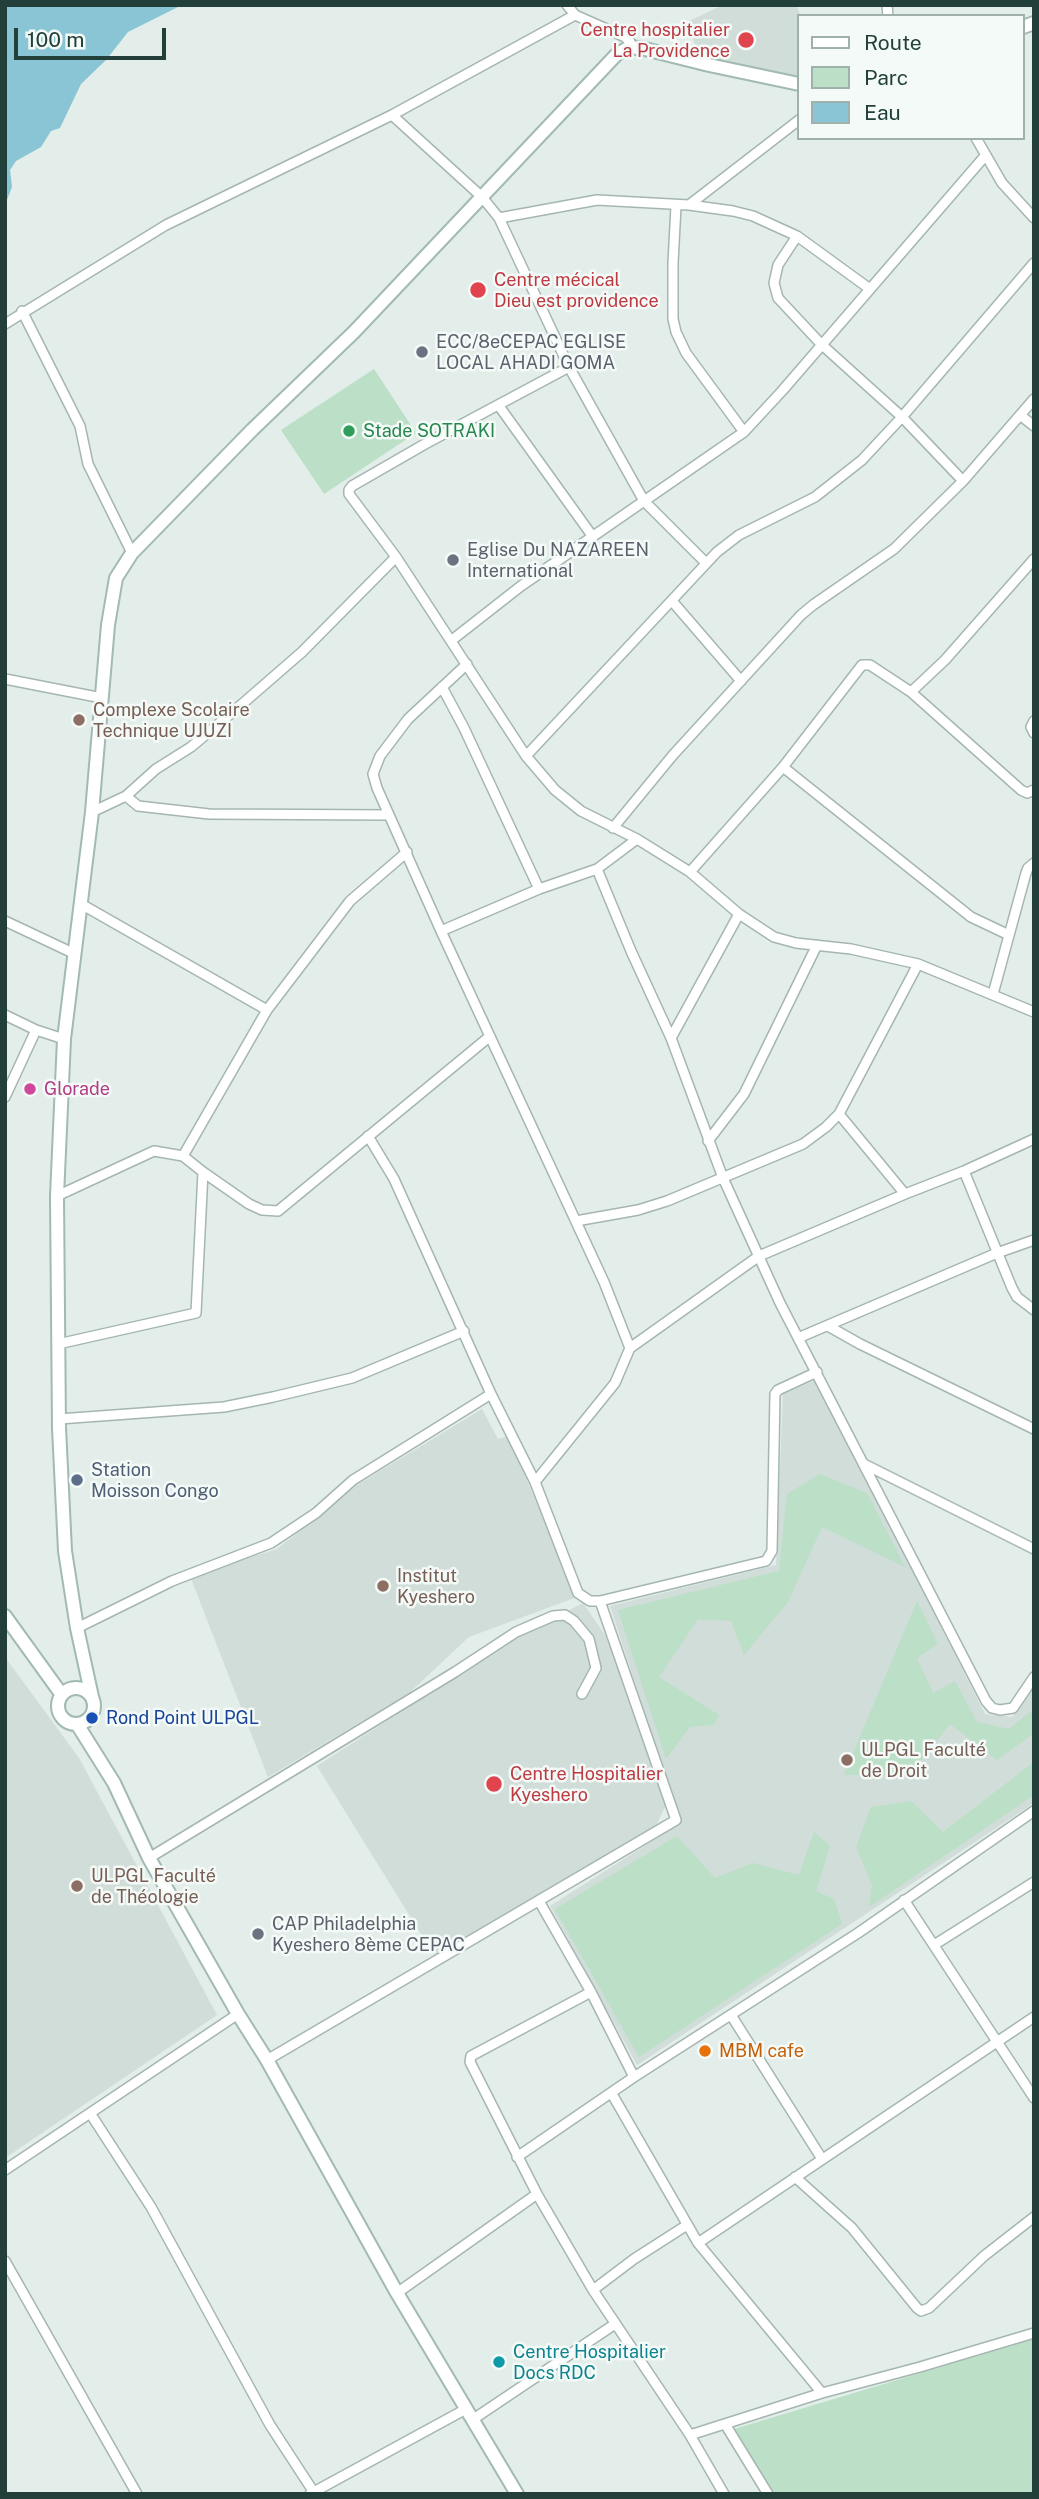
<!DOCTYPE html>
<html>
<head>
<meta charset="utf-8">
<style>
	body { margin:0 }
	#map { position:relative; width:1039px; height:2499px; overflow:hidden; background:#e3ede9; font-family:"Public Sans",sans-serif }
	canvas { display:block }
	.frame { position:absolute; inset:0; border:7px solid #224039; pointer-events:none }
	.legend { position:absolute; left:797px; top:14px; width:228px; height:126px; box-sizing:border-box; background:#f4faf7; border:2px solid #a0b0ab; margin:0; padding:9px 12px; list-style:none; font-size:21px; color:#224039 }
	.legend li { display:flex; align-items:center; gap:14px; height:35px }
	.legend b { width:35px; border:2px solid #a0b0ab }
	.scale { position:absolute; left:14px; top:28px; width:152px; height:32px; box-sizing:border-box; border:4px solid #224039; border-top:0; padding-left:9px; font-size:21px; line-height:24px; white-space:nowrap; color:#224039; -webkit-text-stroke:5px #f4faf7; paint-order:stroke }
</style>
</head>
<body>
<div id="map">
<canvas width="1039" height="2499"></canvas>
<div class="frame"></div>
<ul class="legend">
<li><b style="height:9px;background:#fff"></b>Route</li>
<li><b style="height:19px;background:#bbdfc7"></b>Parc</li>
<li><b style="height:19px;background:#89c5d4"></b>Eau</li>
</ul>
<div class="scale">100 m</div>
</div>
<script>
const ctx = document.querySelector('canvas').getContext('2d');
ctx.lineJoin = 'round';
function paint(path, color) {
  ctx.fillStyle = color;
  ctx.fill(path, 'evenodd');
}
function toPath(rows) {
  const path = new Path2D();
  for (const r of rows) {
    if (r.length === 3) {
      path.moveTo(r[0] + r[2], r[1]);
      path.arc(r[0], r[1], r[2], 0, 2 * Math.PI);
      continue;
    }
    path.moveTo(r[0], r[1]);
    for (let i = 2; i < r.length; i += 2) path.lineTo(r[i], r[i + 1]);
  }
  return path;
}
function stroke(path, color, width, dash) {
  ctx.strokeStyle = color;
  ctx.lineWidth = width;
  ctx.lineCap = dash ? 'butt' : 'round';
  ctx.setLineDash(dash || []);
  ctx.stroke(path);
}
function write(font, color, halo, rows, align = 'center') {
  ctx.font = font + ' "Public Sans",sans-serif';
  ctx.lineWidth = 5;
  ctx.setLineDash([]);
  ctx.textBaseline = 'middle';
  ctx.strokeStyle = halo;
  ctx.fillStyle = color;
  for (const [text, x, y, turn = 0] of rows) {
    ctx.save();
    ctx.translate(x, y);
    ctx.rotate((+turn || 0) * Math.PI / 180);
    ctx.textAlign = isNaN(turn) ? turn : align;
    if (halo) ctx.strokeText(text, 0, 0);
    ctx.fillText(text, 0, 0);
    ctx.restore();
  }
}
paint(toPath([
	[723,5,796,5,801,16,799,16,799,77,698,58,689,21],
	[816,1380,985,1714,1012,1717,1034,1686,1034,1803,637,2065,550,1906,676,1826,679,1818,610,1606,776,1565,783,1394],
	[482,1409,498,1439,508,1436,577,1597,469,1637,409,1693,268,1777,190,1576,277,1549,357,1485],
	[583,1603,605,1635,638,1717,667,1803,655,1828,434,1955,317,1766,517,1637],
	[5,1657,79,1758,217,2015,5,2158]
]), '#d1ddd8');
paint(toPath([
	[374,369,416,433,324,494,281,430],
	[820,1474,867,1493,905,1567,822,1527,788,1602,744,1655,731,1621,698,1619,659,1677,719,1715,714,1725,690,1727,666,1759,618,1610,779,1571,787,1494],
	[917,1601,938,1644,917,1658,933,1693,955,1681,977,1722,1009,1729,1031,1711,1034,1715,1034,1733,997,1760,950,1724,909,1775,844,1775],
	[1034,1762,1034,1795,869,1907,872,1885,856,1847,871,1807,911,1801,943,1832],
	[814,1832,830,1846,816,1891,834,1899,842,1924,639,2057,555,1909,677,1836,715,1878,753,1863,799,1875],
	[1034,2339,1034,2494,775,2494,734,2429]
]), '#bbdfc7');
paint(toPath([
	[5,5,182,5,128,32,106,60,81,84,60,128,51,131,41,147,16,161,10,170,12,187,5,205]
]), '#89c5d4');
const street = toPath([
	[567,5,575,15,625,37,630,42,630,47],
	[887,5,888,16],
	[392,115,482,197,499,218,569,367,644,501,705,562],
	[976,138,1002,183,1034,218],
	[689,205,799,120],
	[676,206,673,263,673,319,676,332,686,353,744,432],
	[499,218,597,200,689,205,733,211,753,216,797,236,870,289],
	[797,236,778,265,774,283,778,298,821,344,902,417,963,481],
	[22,311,80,426,88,464,132,553],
	[5,324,166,225,392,115,575,15],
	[569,367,425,444,352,486,349,490,349,494,396,557,526,756,555,790,581,811,637,839,690,872,739,914,774,937,796,943,851,949,918,964,1034,1012],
	[499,406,593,537],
	[1020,415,1034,426],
	[672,601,741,681],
	[452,640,521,586,744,432,782,391,985,156],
	[467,664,408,719,380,756,373,774,377,788,441,931,604,1282,630,1348],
	[5,679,102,698],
	[442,687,464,728,539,889],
	[911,692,945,660,1034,559],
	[1034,721,1031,727,1034,733],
	[526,756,717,552,739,535,815,497,862,460,902,417,1034,263],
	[783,767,971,917,1009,935],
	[126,796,138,806,209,814,389,815],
	[92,812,126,796,156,769,191,747,241,705,302,652,396,557],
	[613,828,673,755,801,615,813,605,894,549,963,481,1034,399],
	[597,869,631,951,671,1038,723,1178,780,1303,986,1701,992,1708,1000,1710,1013,1708,1034,1677],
	[690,872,783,767,862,665,870,665,911,692,1021,790,1027,793,1034,790],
	[81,904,267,1010],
	[5,921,75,954],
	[441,931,539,889,597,869,637,839],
	[993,994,1026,873,1028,868,1034,863],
	[5,1015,36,1030,64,1039],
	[671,1038,739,914],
	[5,1097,36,1030],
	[839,1114,905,1194],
	[708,1141,744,1094,817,945],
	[183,1156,267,1010,350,901,407,852],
	[964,1171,1012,1288,1017,1297,1034,1310],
	[203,1172,249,1204,262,1210,278,1211,489,1037],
	[57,1196,154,1151,183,1156,203,1172,196,1313,58,1344],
	[576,1221,638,1210,667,1201,803,1144,826,1127,839,1114,918,964],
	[828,1326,860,1344,1034,1429],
	[798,1338,997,1253,1034,1240],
	[59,1419,224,1407,273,1397,352,1378,464,1331],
	[864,1464,1034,1549],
	[535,1482,615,1383,630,1348,759,1256,905,1194,964,1171,1034,1139],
	[600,1601,766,1561,772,1551,775,1394,778,1390,817,1372],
	[77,1628,172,1581,271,1543,316,1513,353,1480,491,1394],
	[149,1858,455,1672,516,1632,553,1616,565,1615,574,1621,589,1639,596,1668,582,1694],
	[904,1900,1034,2098],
	[539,1901,591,1992,634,2077],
	[934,1945,1034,1882],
	[591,1992,471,2056,470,2062,537,2194,593,2290,690,2435,724,2494],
	[731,2015,822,2159],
	[267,2060,676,1820,600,1601,590,1601,578,1593,535,1482,491,1394,394,1179,368,1136],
	[612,2094,698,2243,822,2393],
	[90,2113,151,2207,270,2425,315,2494],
	[517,2157,634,2077,858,1933,1034,1811],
	[5,2170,238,2014],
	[795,2177,852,2228,917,2308,921,2311,929,2308,984,2256,1034,2217],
	[698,2243,1034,2017],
	[5,2261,137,2494],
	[593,2290,634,2259,687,2225],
	[397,2293,537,2194],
	[472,2420,615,2324],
	[725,2424,768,2494],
	[690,2435,822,2393,920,2367,1034,2333],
	[310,2494,466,2409]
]);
const secondary = toPath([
	[1023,27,1034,23],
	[5,1616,62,1695],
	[76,1706,18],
	[92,1697,77,1628,65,1551,59,1428,57,1196,64,1039,92,812,108,625,116,578,132,553,252,430,354,332,617,54,630,47,645,49,709,65,799,84],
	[77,1724,114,1783,149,1858,238,2014,267,2060,397,2293,517,2494]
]);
stroke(street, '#a5b6b1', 12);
stroke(secondary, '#a1bab2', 16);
stroke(street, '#fff', 9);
stroke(secondary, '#fff', 12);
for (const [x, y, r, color] of [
	[746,40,9,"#e0444e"],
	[478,290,9,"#e0444e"],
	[422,352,7,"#6b7280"],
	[349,431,7,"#2e9e5b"],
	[453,560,7,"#6b7280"],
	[79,720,7,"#8d6e63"],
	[30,1089,7,"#d1479c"],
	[77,1480,7,"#5c6f8a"],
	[383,1586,7,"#8d6e63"],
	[92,1718,7,"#1a4fb4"],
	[847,1760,7,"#8d6e63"],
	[494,1784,9,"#e0444e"],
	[77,1886,7,"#8d6e63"],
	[258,1934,7,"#6b7280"],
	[705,2051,7,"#e8710a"],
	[499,2362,7,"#0f9aa8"]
]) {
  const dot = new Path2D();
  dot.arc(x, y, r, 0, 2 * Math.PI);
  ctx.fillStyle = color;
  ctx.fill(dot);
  stroke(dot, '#f4faf7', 2.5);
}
write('18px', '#be3a42', '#f4faf7', [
	["Centre hospitalier",730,30,"right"],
	["La Providence",730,51,"right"],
	["Centre mécical",494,280],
	["Dieu est providence",494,301],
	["Centre Hospitalier",510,1774],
	["Kyeshero",510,1795]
], 'left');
write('18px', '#5b616d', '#f4faf7', [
	["ECC/8eCEPAC EGLISE",436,342],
	["LOCAL AHADI GOMA",436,363],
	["Eglise Du NAZAREEN",467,550],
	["International",467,571],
	["CAP Philadelphia",272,1924],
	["Kyeshero 8ème CEPAC",272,1945]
], 'left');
write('18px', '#27864d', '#f4faf7', [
	["Stade SOTRAKI",363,431]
], 'left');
write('18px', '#785e54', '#f4faf7', [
	["Complexe Scolaire",93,710],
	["Technique UJUZI",93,731],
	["Institut",397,1576],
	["Kyeshero",397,1597],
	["ULPGL Faculté",861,1750],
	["de Droit",861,1771],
	["ULPGL Faculté",91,1876],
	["de Théologie",91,1897]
], 'left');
write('18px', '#b23c85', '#f4faf7', [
	["Glorade",44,1089]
], 'left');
write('18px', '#4e5e75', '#f4faf7', [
	["Station",91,1470],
	["Moisson Congo",91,1491]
], 'left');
write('18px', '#164399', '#f4faf7', [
	["Rond Point ULPGL",106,1718]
], 'left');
write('18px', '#c56008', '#f4faf7', [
	["MBM cafe",719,2051]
], 'left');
write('18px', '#0d838f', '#f4faf7', [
	["Centre Hospitalier",513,2352],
	["Docs RDC",513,2373]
], 'left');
</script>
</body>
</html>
